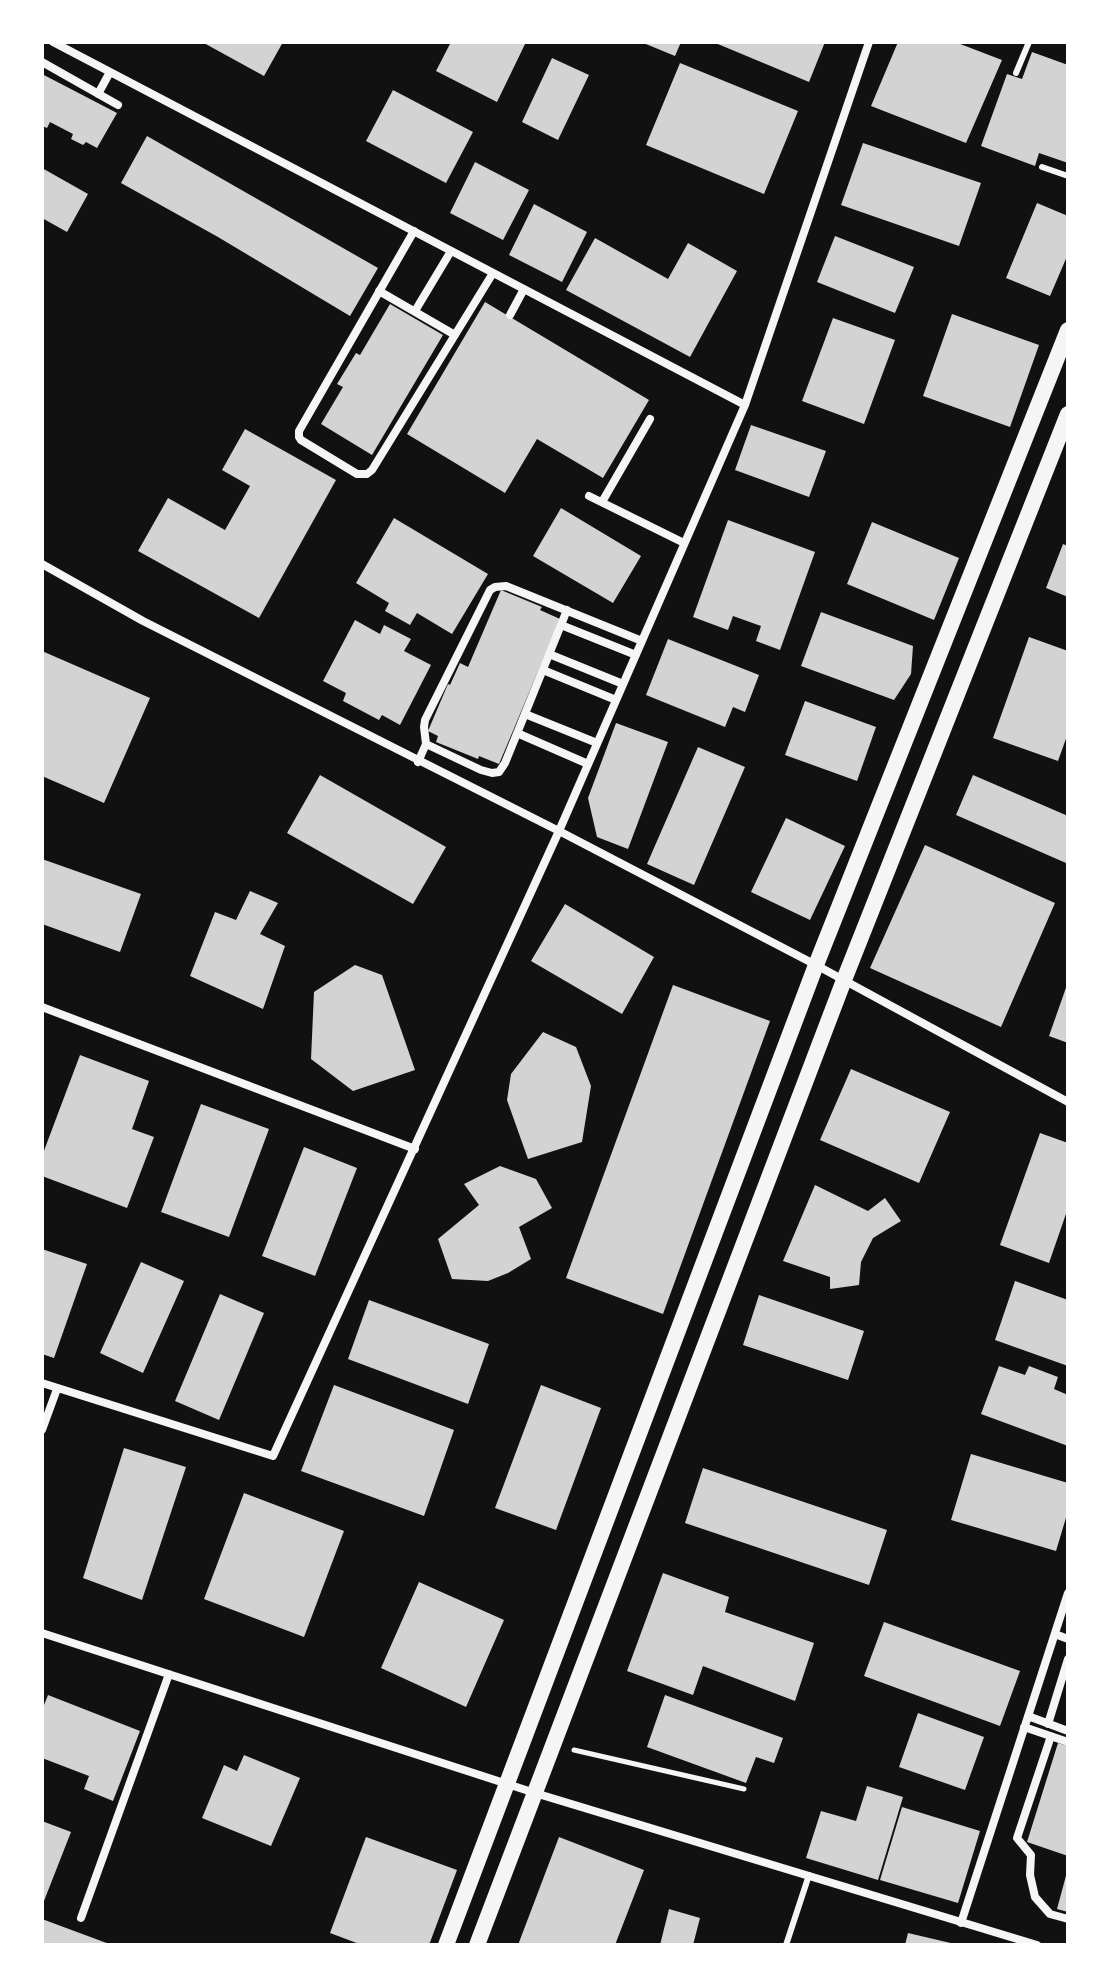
<!DOCTYPE html>
<html>
<head>
<meta charset="utf-8">
<style>
	body { margin:0 }
	#map { position:relative; width:1110px; height:1987px; overflow:hidden; background:#111; font-family:Overpass,sans-serif }
	canvas { display:block }
	.frame { position:absolute; inset:0; border:44px solid #fff; pointer-events:none }
</style>
</head>
<body>
<div id="map">
<canvas width="1110" height="1987"></canvas>
<div class="frame"></div>
</div>
<script>
const ctx = document.querySelector('canvas').getContext('2d');
ctx.lineJoin = 'round';
function paint(path, color) {
  ctx.fillStyle = color;
  ctx.fill(path, 'evenodd');
}
function toPath(rows) {
  const path = new Path2D();
  for (const r of rows) {
    path.moveTo(r[0], r[1]);
    for (let i = 2; i < r.length; i += 2) path.lineTo(r[i], r[i + 1]);
  }
  return path;
}
function stroke(path, color, width, dash) {
  ctx.strokeStyle = color;
  ctx.lineWidth = width;
  ctx.lineCap = dash ? 'butt' : 'round';
  ctx.setLineDash(dash || []);
  ctx.stroke(path);
}
paint(toPath([
	[202,42,283,42,264,76],
	[451,42,526,42,497,102,436,71],
	[641,42,681,42,675,56],
	[713,42,825,42,809,82],
	[898,42,955,42,1002,60,966,143,871,106],
	[1032,52,1068,65,1068,163,1039,153,1035,166,981,146,1007,74,1022,79],
	[552,58,589,75,558,140,522,122],
	[680,63,798,111,764,194,646,145],
	[42,74,117,113,97,148,86,142,83,145,71,139,73,134,50,122,47,128,42,126],
	[393,90,473,132,446,183,366,141],
	[147,136,378,268,350,316,218,237,121,183],
	[863,143,981,183,959,246,841,205],
	[475,162,529,190,503,240,450,213],
	[42,168,88,194,67,232,42,218],
	[1037,203,1068,216,1068,254,1050,296,1006,278],
	[534,204,587,232,562,282,509,255],
	[835,236,914,267,895,313,817,282],
	[595,238,668,279,688,243,737,271,690,357,566,290],
	[485,302,649,400,603,478,537,439,505,493,407,434],
	[390,304,443,335,372,455,321,424,343,387,337,384,356,353,360,355],
	[952,314,1039,345,1010,427,923,396],
	[833,318,895,340,864,424,802,401],
	[751,425,826,451,809,497,735,470],
	[245,429,336,480,259,618,138,551,168,498,225,530,250,486,222,470],
	[561,508,641,556,613,603,533,556],
	[394,518,488,574,452,634,417,613,410,625,385,611,389,603,356,583],
	[728,520,815,552,780,650,756,641,761,626,733,616,728,630,693,617],
	[872,522,959,558,934,620,847,584],
	[1063,544,1068,546,1068,597,1046,588],
	[501,590,542,607,540,610,560,619,499,764,479,756,478,759,436,742,438,736,428,731,448,684,450,685,460,663,468,667],
	[821,612,913,646,911,674,894,700,801,666],
	[355,620,380,634,384,625,411,639,404,651,431,665,400,725,382,715,379,720,343,701,346,693,323,681],
	[1029,637,1068,651,1068,733,1058,761,993,738],
	[668,639,759,675,745,712,733,707,725,727,646,695],
	[42,651,150,698,104,803,42,776],
	[805,701,876,727,857,781,785,755],
	[616,723,668,742,628,849,597,837,588,798],
	[698,747,745,767,694,885,647,864],
	[320,775,446,847,413,904,287,833],
	[973,775,1068,816,1068,857,1066,863,956,815],
	[786,818,845,846,810,920,751,892],
	[925,845,1055,903,1001,1027,870,968],
	[42,859,141,894,120,952,42,924],
	[250,891,278,903,260,934,285,946,263,1009,190,976,215,912,236,920],
	[565,904,654,957,622,1014,531,961],
	[355,965,382,975,415,1070,353,1091,311,1059,314,992],
	[1068,982,1068,1043,1049,1036],
	[673,985,770,1021,663,1314,566,1278],
	[543,1032,576,1047,591,1086,582,1142,528,1159,507,1100,511,1074],
	[80,1055,149,1081,132,1129,154,1137,127,1208,42,1176,42,1156],
	[851,1069,950,1112,919,1183,820,1140],
	[201,1104,269,1129,229,1237,161,1212],
	[1040,1133,1068,1143,1068,1208,1049,1263,1000,1245],
	[304,1147,357,1168,315,1276,262,1256],
	[500,1166,536,1179,552,1208,519,1227,531,1259,508,1273,488,1281,452,1279,438,1239,479,1205,464,1184],
	[815,1185,868,1211,885,1198,901,1221,873,1238,861,1262,859,1285,830,1289,830,1277,783,1261],
	[42,1249,87,1264,54,1358,42,1354],
	[141,1262,184,1281,143,1373,100,1353],
	[1015,1281,1068,1300,1068,1366,995,1340],
	[220,1294,264,1313,219,1420,175,1401],
	[759,1295,864,1331,848,1380,743,1345],
	[369,1300,489,1344,468,1404,348,1359],
	[999,1366,1025,1375,1029,1366,1058,1377,1054,1389,1068,1395,1068,1446,981,1414],
	[334,1385,454,1430,424,1516,301,1471],
	[541,1385,601,1408,556,1530,495,1508],
	[124,1448,186,1467,142,1600,83,1578],
	[971,1454,1068,1483,1068,1511,1056,1551,951,1520],
	[703,1468,887,1530,869,1585,685,1523],
	[244,1493,344,1531,304,1637,204,1599],
	[663,1573,729,1597,725,1612,814,1643,795,1701,703,1666,693,1695,627,1671],
	[419,1582,504,1620,466,1707,381,1668],
	[884,1622,1020,1671,1000,1726,864,1676],
	[48,1695,140,1731,113,1801,84,1789,89,1776,42,1758,42,1710],
	[665,1695,783,1738,774,1763,756,1757,746,1783,647,1747],
	[918,1713,984,1737,965,1790,899,1767],
	[1058,1743,1068,1746,1068,1856,1027,1842],
	[244,1755,300,1778,271,1846,202,1818,224,1765,237,1771],
	[867,1786,903,1797,878,1880,806,1858,821,1811,856,1821],
	[902,1807,980,1831,958,1903,880,1880],
	[42,1821,71,1832,42,1906],
	[366,1837,457,1870,429,1945,362,1945,330,1933],
	[559,1837,644,1870,615,1945,518,1945],
	[1067,1872,1068,1872,1068,1912,1057,1909],
	[669,1909,700,1918,693,1945,660,1945],
	[42,1919,112,1945,42,1945],
	[908,1933,955,1944,954,1945,905,1945]
]), '#d3d3d3');
stroke(toPath([
	[574,1750,744,1789]
]), '#f5f5f5', 5);
stroke(toPath([
	[1016,73,1029,42],
	[1042,167,1068,176],
	[786,1945,809,1875]
]), '#f5f5f5', 6);
stroke(toPath([
	[53,42,745,405],
	[42,62,118,105],
	[98,94,110,72],
	[414,231,299,431,299,437,301,440,357,474,367,474,372,470,493,273],
	[379,291,455,335],
	[415,311,451,251],
	[510,315,524,289],
	[589,496,684,543],
	[602,502,650,419],
	[42,564,143,621,559,831,816,965,1068,1102],
	[561,625,636,655],
	[549,654,623,684],
	[543,670,616,700],
	[525,714,597,743],
	[517,733,588,764],
	[426,744,481,770,492,773,499,772,505,763,567,610],
	[418,762,426,744,424,727,425,720,490,590,495,587,506,586,642,641],
	[42,1007,415,1149],
	[42,1383,273,1456,559,831,745,405,869,42],
	[42,1430,57,1389],
	[42,1633,535,1793,1037,1945],
	[1055,1634,1068,1639],
	[1028,1716,1068,1731],
	[1048,1724,1068,1659],
	[1024,1727,1068,1742],
	[1051,1736,1017,1838,1031,1855,1030,1875,1035,1897,1050,1914,1068,1919],
	[81,1918,169,1674],
	[961,1923,1068,1593]
]), '#f5f5f5', 8);
stroke(toPath([
	[446,1945,816,965,1068,330],
	[477,1945,844,980,1068,414]
]), '#f5f5f5', 16);
</script>
</body>
</html>
